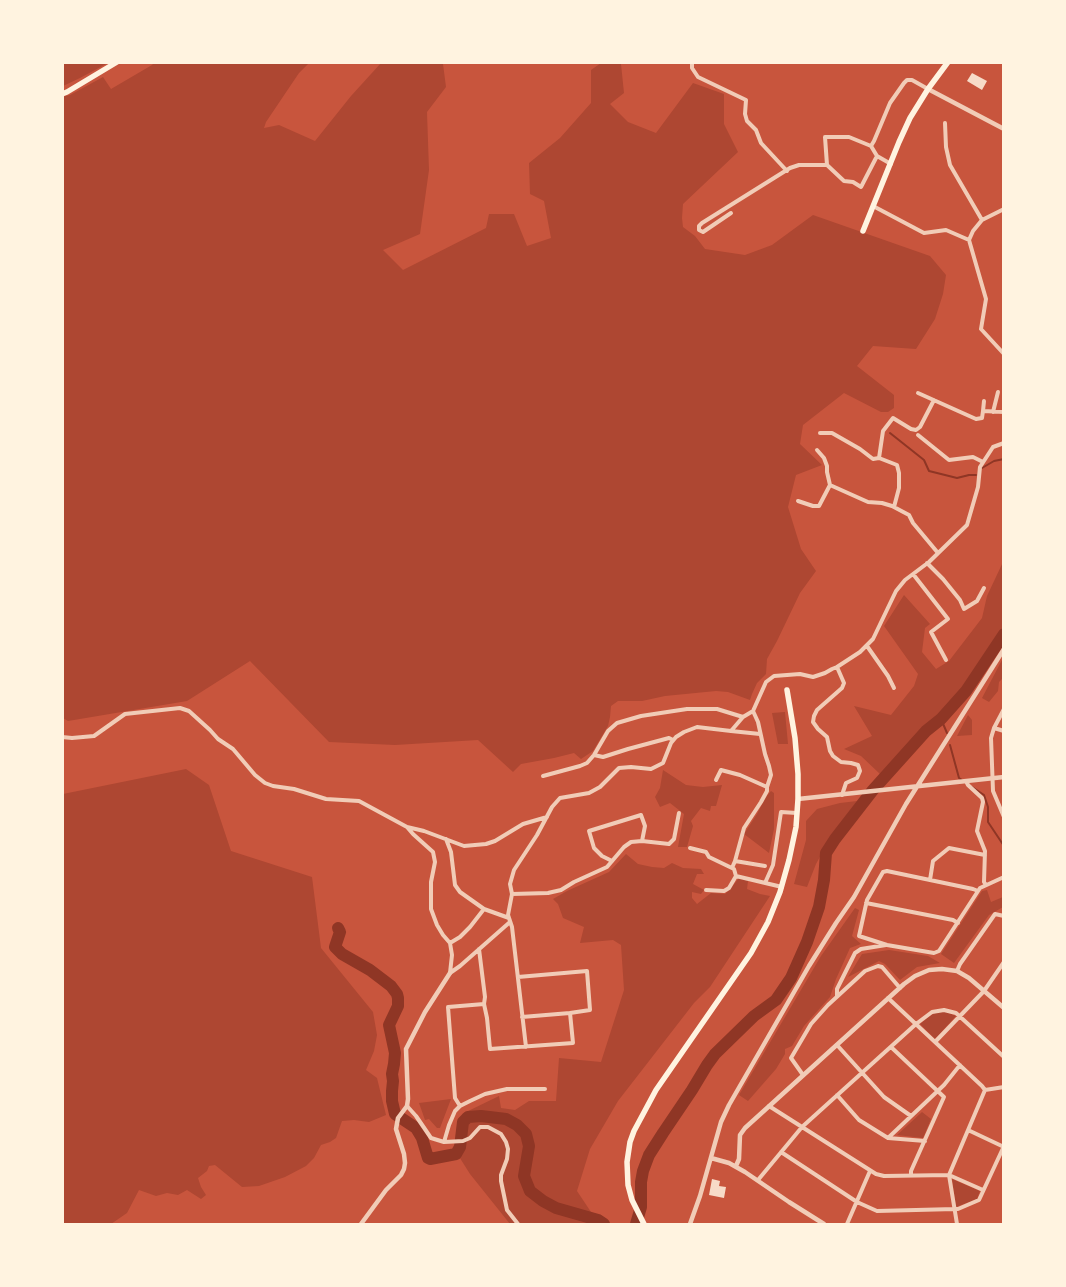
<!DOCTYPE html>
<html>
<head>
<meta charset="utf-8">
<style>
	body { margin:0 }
	#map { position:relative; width:1066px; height:1287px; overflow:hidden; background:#c8553d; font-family:"Playfair Display",serif }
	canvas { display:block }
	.frame { position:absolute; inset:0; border:64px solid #fff3e0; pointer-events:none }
</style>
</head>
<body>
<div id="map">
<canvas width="1066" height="1287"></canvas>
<div class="frame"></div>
</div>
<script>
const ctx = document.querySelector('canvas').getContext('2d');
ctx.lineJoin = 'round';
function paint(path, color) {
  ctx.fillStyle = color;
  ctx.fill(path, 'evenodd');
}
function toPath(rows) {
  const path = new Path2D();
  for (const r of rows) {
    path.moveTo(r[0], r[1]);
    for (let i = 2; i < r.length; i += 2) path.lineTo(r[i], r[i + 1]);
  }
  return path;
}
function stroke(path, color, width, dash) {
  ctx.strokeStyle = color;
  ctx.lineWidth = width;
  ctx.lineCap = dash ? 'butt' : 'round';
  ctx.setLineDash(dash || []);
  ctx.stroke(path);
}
paint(toPath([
	[62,63,63,62,108,63,80,78,63,86],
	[154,63,309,63,299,73,266,122,264,128,279,125,315,141,351,96,381,63,445,63,443,64,446,87,427,112,429,170,420,234,383,250,403,270,486,228,489,214,514,214,527,246,551,238,544,201,530,194,529,163,560,138,591,103,591,70,601,63,617,63,621,64,624,93,610,104,628,122,656,133,693,83,724,94,724,124,738,152,683,204,682,218,683,227,695,236,705,249,745,255,772,245,813,215,930,256,946,275,943,294,935,319,916,349,873,346,857,366,894,395,894,408,888,412,881,412,844,393,803,425,800,444,822,465,796,475,788,507,801,549,816,571,800,593,777,641,767,659,766,674,757,683,752,694,750,700,728,692,716,691,665,696,642,701,618,701,611,706,610,717,608,726,593,751,581,759,574,753,554,758,521,764,513,772,478,740,395,745,329,742,250,661,187,701,68,721,63,718,62,97,70,95,103,77,111,89,152,65],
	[1003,562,1003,626,963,692,880,774,861,756,844,749,872,736,854,706,891,715,914,686,918,674,884,626,904,595,930,624,925,628,922,652,936,669,949,661,982,618,987,596],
	[1003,658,1003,678,999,682,998,691,989,702,982,698],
	[785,712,788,744,778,744,772,713],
	[968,715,972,720,972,735,957,736],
	[186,769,209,785,231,851,312,877,321,948,373,1012,377,1035,374,1051,366,1070,377,1078,386,1115,369,1122,354,1120,342,1121,336,1138,330,1142,321,1145,314,1158,306,1166,285,1177,259,1186,242,1187,215,1165,209,1166,207,1171,198,1178,201,1187,206,1195,201,1199,187,1190,178,1195,167,1193,156,1196,139,1190,127,1213,111,1224,63,1224,63,794],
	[663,770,686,785,703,787,722,785,716,806,711,806,710,811,701,808,691,821,693,826,687,847,678,847,684,814,670,803,660,807,655,797,660,788],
	[771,791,774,793,774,829,769,853,744,834,757,814,766,797],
	[857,801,829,840,816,864,807,887,794,884,806,840,806,821,817,809,840,803],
	[626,854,638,864,652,867,664,868,672,863,683,868,701,869,704,874,697,874,693,884,704,890,701,894,692,892,692,898,697,904,711,893,725,894,731,888,739,878,748,881,747,889,760,894,770,896,710,987,694,1003,618,1101,590,1149,577,1191,599,1224,510,1224,470,1174,458,1155,462,1114,499,1096,501,1108,515,1110,529,1101,556,1101,559,1058,601,1062,624,990,621,945,613,940,580,943,584,927,563,918,558,904,553,899,567,891,609,872],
	[987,890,991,902,1003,897,1003,907,989,915,954,963,941,954,982,891],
	[855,908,859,910,852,936,861,944,850,948,836,979,830,997,804,1026,792,1046,785,1049,785,1054,776,1069,748,1101,739,1095,821,956],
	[889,950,928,956,940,963,917,967,900,980,885,964,879,961,848,977,862,954],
	[944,1011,956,1016,935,1039,920,1024,931,1015,937,1012],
	[451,1099,440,1128,437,1128,429,1119,425,1120,419,1103],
	[922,1112,931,1119,923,1138,897,1135],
	[952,1179,980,1191,977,1199,956,1207]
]), '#ae4732');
stroke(toPath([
	[890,433,924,460,929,471,957,478,969,475,976,475],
	[982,468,994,461,1004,459],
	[941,719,947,733],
	[950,745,959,778,962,780],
	[972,787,984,795,988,807,988,822,1004,846]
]), '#8f3625', 2);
stroke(toPath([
	[338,928,340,932,335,947,342,954,370,970,391,986,397,994,398,998,398,1006,389,1025,395,1053,394,1064,392,1074,393,1081,392,1091,392,1101,395,1114,416,1128,422,1138,428,1158,430,1159,456,1154,460,1147,463,1122,468,1117,481,1116,506,1119,517,1125,526,1134,529,1146,524,1176,530,1191,543,1201,556,1208,598,1220,604,1224],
	[636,1224,641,1207,641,1182,643,1171,649,1155,663,1133,692,1090,707,1065,715,1054,754,1016,776,1000,791,978,807,942,819,907,824,880,826,853,835,839,873,790,926,731,941,719,966,691,1004,634]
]), '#8f3625', 12);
paint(toPath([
	[972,73,987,81,982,90,967,81],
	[712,1179,720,1181,719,1186,726,1187,724,1198,709,1195]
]), '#f7dbc8');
stroke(toPath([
	[692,62,692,68,698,77,746,100,745,114,747,121,756,130,761,143,787,171],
	[945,123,946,147,950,165,982,220],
	[877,156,891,164],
	[827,165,844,181,853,182,861,187,877,156,871,146],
	[873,206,924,233,946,230,969,240],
	[1004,209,982,220,973,231,969,240,986,299,981,329,1004,354],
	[731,213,703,232,699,230,699,226,702,223,790,168,799,165,827,165,825,137,849,137,871,146,874,141,890,103,904,83,907,80,912,80,928,89],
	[918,393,976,419,982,418,983,411,1004,412],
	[983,411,984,401],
	[993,412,998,392],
	[820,433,832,433,860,449,873,459,879,458,897,465,899,473,899,488,894,507],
	[918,435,949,460,973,457,983,462],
	[817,450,824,458,827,466,827,472,830,485],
	[879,458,883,431,893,418,911,429,916,430,920,427,934,400],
	[798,501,813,506,819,506,830,485,868,502,882,503,892,506,909,515,913,523,938,553],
	[927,563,943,579,960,600,964,609,977,601,984,588],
	[913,574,948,619,931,632,946,660],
	[867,646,888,676,894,688],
	[837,667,844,683,842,688,817,710,814,716,813,722,818,729,827,737,830,751,833,756,841,762,851,763,858,765,860,771,857,778,846,783,842,795],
	[1004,709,994,728,991,738,993,791,1004,817],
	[994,728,1004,731],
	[731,731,760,734],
	[62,737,72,738,94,736,125,714,180,708,189,711,210,730,218,739,233,749,255,775,265,783,273,786,294,789,326,799,359,801,407,827,424,831,464,846,486,844,495,841,523,824,547,817],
	[594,755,603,757,628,749,669,738,673,740],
	[543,776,580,766,587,763,594,755,608,731,617,723,641,716,687,709,717,709,743,717],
	[716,780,721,770,740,775,767,787,771,775,769,766,765,754,758,722,753,711],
	[966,781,968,785,982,798,983,802,977,831,985,851,984,882,986,885],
	[407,827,413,834,433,852,435,862,431,882,431,909,437,925,443,935,450,943,452,955,450,973],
	[446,839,451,852,455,885,460,892,484,909,509,918],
	[690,848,706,852,709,857,734,869,736,876,729,888,724,891,706,890],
	[612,861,602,856,594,848,589,831,641,815,645,826,642,841],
	[735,861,744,828,761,802,767,791,767,787],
	[732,868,735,861,765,866],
	[736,876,782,887],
	[930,880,933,861,949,848,985,855],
	[765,883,773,865,781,812,797,813],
	[978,891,973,889,887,871,883,872,867,900,859,936,887,945,934,953,939,951,980,888,1004,877],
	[512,894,548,893,561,890,574,882,607,867,624,847,631,842,642,841,669,844,674,839,679,813],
	[866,903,953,920,958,923],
	[450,943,460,937,470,927,484,909],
	[479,949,485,997,484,1004,487,1018,490,1049,573,1043,570,1013,590,1010,587,971,518,977],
	[957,971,960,964,995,914,1004,916],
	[450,973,460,966,510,922],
	[837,996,837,989,855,953,861,949,886,945],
	[522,1017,570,1013],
	[935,1042,984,991,1004,962],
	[837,1045,884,1097,911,1116],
	[526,1047,512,927,508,915,512,894,510,884,514,870,537,835,552,807,560,798,589,793,600,787,619,768,631,767,651,769,663,763,671,743,676,737,684,732,697,727,731,731,743,717,753,711,766,682,774,676,800,674,813,677,825,673,832,669,837,667,860,652,873,639,896,591,905,580,929,562,967,525,978,487,980,467,993,447,1004,443],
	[891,1047,944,1097,911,1171,911,1175],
	[803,1075,791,1058,811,1024,828,1005,865,971,878,966,882,967,900,988],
	[985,1090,1004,1087],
	[837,1095,859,1120,888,1138,925,1141],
	[407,1106,416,1116,431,1138,444,1142,463,1141,470,1138,480,1127,488,1127,501,1134,506,1142,508,1149,507,1159,501,1175,501,1181,507,1210,518,1224],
	[460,1106,455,1098,448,1007,484,1004],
	[769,1106,876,1174,884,1176,949,1175,985,1090,982,1086,888,998],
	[968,1130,1004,1147],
	[888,1138,944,1085,960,1065],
	[444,1142,449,1125,455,1111,460,1106,470,1101,485,1094,507,1089,545,1089],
	[781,1152,857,1202,877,1211,955,1209,958,1209,979,1200,1004,1146],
	[758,1180,802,1127,916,1024,932,1012,944,1010,956,1013,1004,1057],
	[847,1224,870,1171],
	[957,1224,949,1175,983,1190]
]), '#f1ccb7', 4);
stroke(toPath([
	[928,89,1004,129],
	[798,799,1004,777],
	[711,1158,729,1163,745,1172,789,1202,824,1224],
	[736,1166,739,1159,740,1135,745,1128,904,984,915,976,929,970,942,969,957,971,969,978,1004,1008],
	[361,1224,386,1190,401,1175,404,1169,405,1163,404,1154,396,1129,398,1118,407,1106,408,1099,406,1049,425,1012,450,973],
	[690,1224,700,1196,721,1122,729,1105,809,966,836,923,854,897,906,804,1004,649]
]), '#f1ccb7', 4.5);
stroke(toPath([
	[62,94,67,92,117,62],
	[863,231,899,142,910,118,928,89,948,62],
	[644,1224,632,1200,628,1185,627,1162,630,1142,634,1131,656,1090,751,953,768,922,780,892,789,860,796,827,798,799,798,774,795,738,787,690]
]), '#fff3e0', 5.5);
</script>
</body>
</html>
